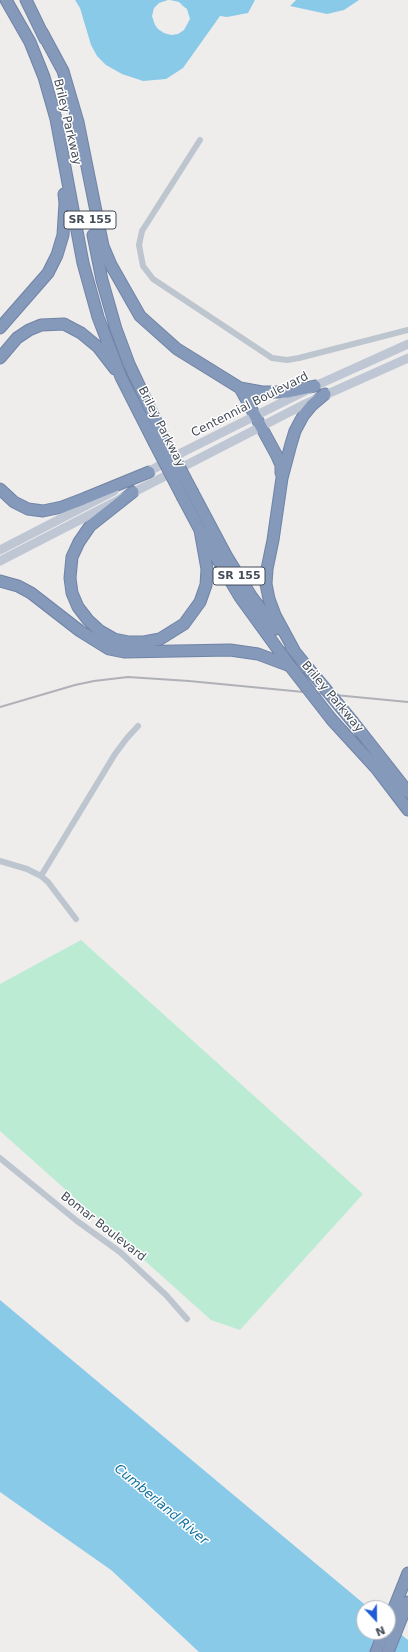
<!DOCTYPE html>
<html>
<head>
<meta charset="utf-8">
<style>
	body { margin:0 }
	#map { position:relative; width:408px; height:1652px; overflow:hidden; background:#efecec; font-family:"DejaVu Sans",sans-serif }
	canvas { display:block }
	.north { position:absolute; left:356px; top:1600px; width:40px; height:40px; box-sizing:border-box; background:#fff; border:1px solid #b5b8bd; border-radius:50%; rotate:158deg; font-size:11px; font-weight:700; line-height:16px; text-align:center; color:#454d59 }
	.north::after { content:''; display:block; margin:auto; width:14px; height:18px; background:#1f5bd6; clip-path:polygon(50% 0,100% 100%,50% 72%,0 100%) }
</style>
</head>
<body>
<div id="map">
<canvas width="408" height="1652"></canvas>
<div class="north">N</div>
</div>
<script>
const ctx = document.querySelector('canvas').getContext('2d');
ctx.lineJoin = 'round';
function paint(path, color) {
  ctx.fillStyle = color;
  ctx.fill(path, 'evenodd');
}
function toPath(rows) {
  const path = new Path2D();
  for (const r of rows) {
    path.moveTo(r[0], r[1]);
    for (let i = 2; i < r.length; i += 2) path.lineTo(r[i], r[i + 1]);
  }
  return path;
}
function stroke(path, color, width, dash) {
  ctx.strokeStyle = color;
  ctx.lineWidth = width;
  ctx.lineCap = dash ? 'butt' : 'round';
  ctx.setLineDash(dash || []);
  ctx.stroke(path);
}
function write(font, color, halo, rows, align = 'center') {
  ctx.font = font + ' "DejaVu Sans",sans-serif';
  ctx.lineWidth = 3;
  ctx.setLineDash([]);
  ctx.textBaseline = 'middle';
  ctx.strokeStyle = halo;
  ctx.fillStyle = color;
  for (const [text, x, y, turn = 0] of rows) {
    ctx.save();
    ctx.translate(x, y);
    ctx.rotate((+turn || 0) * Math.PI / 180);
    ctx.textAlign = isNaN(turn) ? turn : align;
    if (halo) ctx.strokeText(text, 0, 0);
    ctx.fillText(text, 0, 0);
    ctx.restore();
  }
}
paint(toPath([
	[81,940,363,1194,240,1330,211,1320,0,1131,0,984]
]), '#bbecd3');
paint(toPath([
	[75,0,168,0,159,3,154,8,152,16,155,25,158,29,164,33,171,35,178,34,184,30,190,19,187,9,183,6,179,2,170,0,255,0,248,13,227,17,220,16,183,68,166,79,143,81,122,74,106,65,97,56,91,45,80,8],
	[296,0,359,0,344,10,327,14,290,6],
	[0,1300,369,1608,364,1608,364,1632,388,1632,388,1624,408,1640,408,1652,199,1652,111,1570,0,1492]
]), '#89cae8');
const motorway = toPath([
	[6,0,30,42,44,77,56,119,83,263,98,317,121,377,154,442],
	[26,0,45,39],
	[42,32,63,71,78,122,103,246,111,265,140,316,177,349,240,388,262,392,287,392,315,386],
	[93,235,102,280,116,329,129,364,164,438],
	[0,328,48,273,57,255,63,235,65,203,64,194],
	[0,358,17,338,29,330,41,325,64,324,81,333,98,347,115,369],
	[240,388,277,456,281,465,281,473],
	[0,489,14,502,28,509,43,511,62,507,83,499,149,472],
	[133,492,90,526,79,542,72,557,70,578,72,593,78,607,88,620,100,631,114,639,129,642,144,642,160,639,184,624,200,602,206,585,207,569,200,530],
	[193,493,227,557,251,596,276,629],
	[183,498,200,530,240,597,290,666],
	[0,581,18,586,31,593,80,631,109,649,124,652,230,650,258,654,290,666],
	[291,647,308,668],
	[295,652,275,615,269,599,266,584,267,569,273,540,282,478,291,444,295,431,303,416,312,405,325,394],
	[332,720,376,768,408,810],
	[353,722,408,792],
	[388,1623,408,1573],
	[376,1652,384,1632],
	[388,1652,408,1602]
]);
stroke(motorway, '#7084a6', 13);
stroke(toPath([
	[200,140,142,231,139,245,143,266,153,279,272,358,287,360,299,358,408,330],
	[0,861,27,869,41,876,48,882,76,919],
	[41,876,115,754,127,738,138,726],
	[0,1158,77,1221,120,1252,166,1295,187,1319]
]), '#bdc5ce', 6);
stroke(toPath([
	[143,475,183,452,315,386,408,344],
	[0,550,114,491],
	[0,561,305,404,408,358]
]), '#bfc7d5', 9);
stroke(motorway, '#8599ba', 11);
stroke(toPath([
	[0,707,75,685,94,681,128,677,189,681,408,702]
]), '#afb1b7', 2);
const motorwayBridge = toPath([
	[164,438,193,493],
	[154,442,183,498],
	[290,666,332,720],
	[308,668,353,722]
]);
stroke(motorwayBridge, '#7084a6', 13, []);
stroke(motorwayBridge, '#8599ba', 11);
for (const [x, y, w] of [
	[90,220,52],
	[239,576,52]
]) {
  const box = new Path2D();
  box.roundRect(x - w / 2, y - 9, w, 18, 3);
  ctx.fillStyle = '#fff';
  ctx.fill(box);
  stroke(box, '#454d59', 1);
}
write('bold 11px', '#454d59', null, [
	["SR 155",90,220],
	["SR 155",239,576]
]);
write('12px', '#454d59', '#fff', [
	["Briley Parkway",67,122,77],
	["Centennial Boulevard",250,405,-27],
	["Briley Parkway",161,427,63],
	["Briley Parkway",332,697,50],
	["Bomar Boulevard",103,1227,38]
]);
write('italic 13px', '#1172a0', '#fff', [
	["Cumberland River",161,1505,40]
]);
</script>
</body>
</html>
